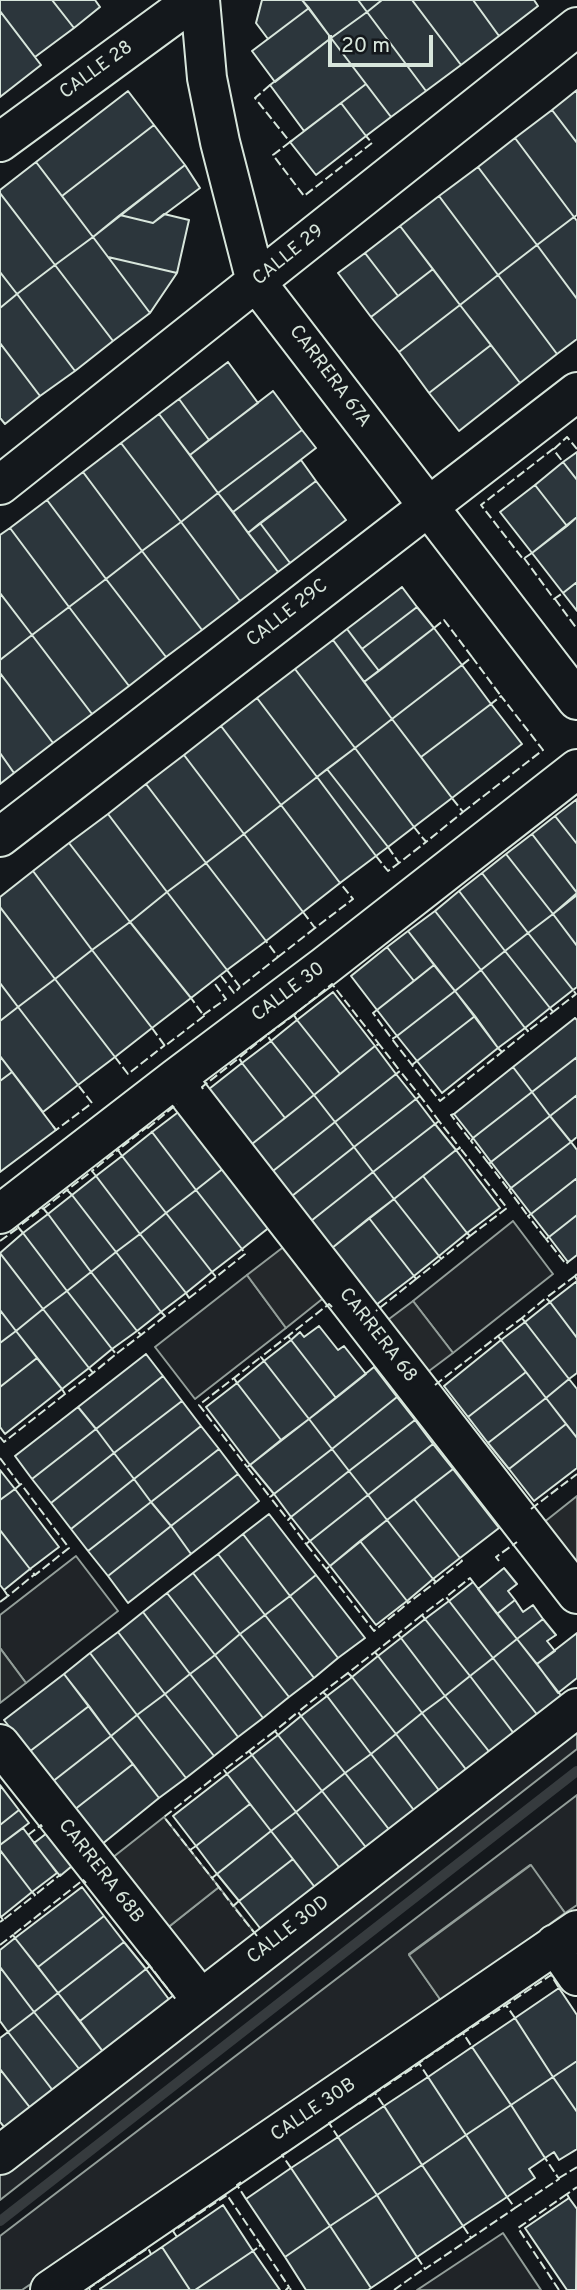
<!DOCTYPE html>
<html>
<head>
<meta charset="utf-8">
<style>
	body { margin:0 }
	#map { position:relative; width:577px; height:2290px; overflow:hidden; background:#14181c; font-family:Overpass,sans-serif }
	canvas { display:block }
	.scale { position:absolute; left:328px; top:35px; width:105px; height:32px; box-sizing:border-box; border:4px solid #d8e6dc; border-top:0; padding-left:9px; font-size:21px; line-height:24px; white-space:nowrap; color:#d8e6dc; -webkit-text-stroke:5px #14181c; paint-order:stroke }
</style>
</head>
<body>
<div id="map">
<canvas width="577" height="2290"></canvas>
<div class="scale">20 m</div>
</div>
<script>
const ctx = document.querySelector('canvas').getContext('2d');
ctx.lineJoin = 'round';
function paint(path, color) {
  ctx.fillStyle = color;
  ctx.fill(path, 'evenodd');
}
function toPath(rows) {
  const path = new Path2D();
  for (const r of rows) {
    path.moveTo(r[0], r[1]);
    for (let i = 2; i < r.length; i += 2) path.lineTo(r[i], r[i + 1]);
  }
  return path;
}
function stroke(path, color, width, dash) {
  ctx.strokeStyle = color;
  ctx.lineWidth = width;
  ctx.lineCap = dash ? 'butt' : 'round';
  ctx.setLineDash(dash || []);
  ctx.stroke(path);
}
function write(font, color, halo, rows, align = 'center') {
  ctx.font = font + ' Overpass,sans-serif';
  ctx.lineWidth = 5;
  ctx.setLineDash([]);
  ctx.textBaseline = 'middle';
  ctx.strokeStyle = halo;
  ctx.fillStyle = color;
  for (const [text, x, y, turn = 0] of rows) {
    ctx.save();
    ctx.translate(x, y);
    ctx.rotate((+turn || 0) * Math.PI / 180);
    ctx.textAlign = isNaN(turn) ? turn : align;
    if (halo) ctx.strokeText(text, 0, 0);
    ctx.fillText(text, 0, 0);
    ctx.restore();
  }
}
const green = toPath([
	[513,1221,553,1274,453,1353,413,1301,513,1221],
	[247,1275,286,1328,195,1399,155,1347,247,1275],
	[76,1556,118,1611,26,1683,0,1648,0,1615,76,1556],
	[577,1719,577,1749,0,2200,0,2167,577,1719],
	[577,1795,577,1905,565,1913,530,1865,409,1954,442,2002,22,2290,0,2290,0,2236,577,1795],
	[219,1887,261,1941,208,1983,166,1929,219,1887],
	[503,2233,541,2290,417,2290,503,2233]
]);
paint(green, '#202428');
stroke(green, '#939e99', 2);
const parking = toPath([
	[286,1245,326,1296,286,1328,247,1275,286,1245],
	[413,1301,453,1353,425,1374,385,1322,413,1301],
	[577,1496,577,1567,543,1523,577,1496],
	[0,1648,26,1683,0,1703,0,1648],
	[164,1817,219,1887,166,1929,112,1858,164,1817],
	[531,1865,565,1913,442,2002,409,1955,531,1865]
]);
paint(parking, '#24282b');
stroke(parking, '#939e99', 2);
stroke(toPath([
	[0,2221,577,1771]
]), '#363b3e', 10);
const building = toPath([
	[0,0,52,0,74,28,35,57,0,11,0,0],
	[52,0,95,0,100,7,74,28,52,0],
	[262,0,302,0,309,8,268,39,256,23,262,0],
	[302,0,358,0,367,12,331,38,302,0],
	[358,0,382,0,367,12,358,0],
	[382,0,412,0,461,65,426,91,367,12,382,0],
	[412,0,473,0,499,36,461,65,412,0],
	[473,0,534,0,538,6,499,36,473,0],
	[309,8,331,38,275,82,252,51,309,8],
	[0,11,41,65,0,97,0,11],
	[367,12,426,91,391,117,331,38,367,12],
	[331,38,366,84,304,131,270,85,331,38],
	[366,84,391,117,366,136,341,103,366,84],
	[577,90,577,143,552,110,577,90],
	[128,91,154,125,62,196,36,162,128,91],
	[341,103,366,136,316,175,290,142,341,103],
	[552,110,577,143,577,215,574,217,515,138,552,110],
	[154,125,185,165,93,237,62,196,154,125],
	[515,138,574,217,537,245,478,167,515,138],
	[36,162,93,237,55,265,0,193,0,190,36,162],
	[185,165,200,188,153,223,120,215,185,165],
	[478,167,537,245,498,275,439,196,478,167],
	[0,193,55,265,17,294,0,272,0,193],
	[439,196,498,275,460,305,400,226,439,196],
	[164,214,189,220,177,273,108,257,93,237,120,215,153,223,164,214],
	[574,217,577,221,577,299,537,245,574,217],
	[400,226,433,269,398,296,365,253,400,226],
	[93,237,150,313,113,341,55,265,93,237],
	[537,245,577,299,577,339,557,354,498,275,537,245],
	[365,253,398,296,371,317,338,273,365,253],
	[108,257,177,273,150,313,108,257],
	[55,265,113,341,75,371,17,294,55,265],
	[433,269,460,305,399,352,371,317,433,269],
	[0,272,17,294,0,308,0,272],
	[498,275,557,354,520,383,460,305,498,275],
	[17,294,75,371,40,396,0,343,0,308,17,294],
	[460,305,491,345,429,393,399,352,460,305],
	[0,343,40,396,5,424,0,418,0,343],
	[491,345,520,383,459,431,429,393,491,345],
	[228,362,258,403,209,440,179,399,228,362],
	[273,391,302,430,218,493,190,455,273,391],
	[179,399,209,440,190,455,159,414,179,399],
	[159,414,218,493,181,522,121,443,159,414],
	[302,430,316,448,233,512,218,493,302,430],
	[121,443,181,522,142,551,83,472,121,443],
	[577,452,577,480,563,462,577,452],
	[301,460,316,481,248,533,233,512,301,460],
	[563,462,577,480,577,517,567,526,535,485,563,462],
	[83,472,142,551,106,579,47,500,83,472],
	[316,481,346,520,290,563,260,523,316,481],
	[535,485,567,526,532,553,500,512,535,485],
	[218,493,278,572,240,601,181,522,218,493],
	[47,500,106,579,69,607,10,528,47,500],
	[577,517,577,582,563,593,532,553,577,517],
	[181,522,240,601,202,630,142,551,181,522],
	[260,523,290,563,278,572,248,533,260,523],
	[10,528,69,607,32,635,0,593,0,535,10,528],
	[142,551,202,630,166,657,106,579,142,551],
	[106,579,166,657,129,686,69,607,106,579],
	[577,582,577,611,563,593,577,582],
	[402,587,417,607,362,649,347,629,402,587],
	[0,593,32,635,0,660,0,593],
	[69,607,129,686,92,714,32,635,69,607],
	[417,607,434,628,379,671,362,649,417,607],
	[434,628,462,665,392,719,364,682,434,628],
	[347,629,379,671,364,682,333,640,347,629],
	[32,635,92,714,53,743,0,673,0,660,32,635],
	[333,640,392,719,355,748,295,669,333,640],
	[462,665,491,704,421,757,392,719,462,665],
	[295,669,355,748,317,777,257,698,295,669],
	[0,673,53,743,14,773,0,753,0,673],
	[257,698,317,777,281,805,221,726,257,698],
	[491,704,522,744,452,798,421,757,491,704],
	[392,719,452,798,414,827,355,748,392,719],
	[221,726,281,805,244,834,184,755,221,726],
	[355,748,414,827,388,847,327,769,355,748],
	[0,753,14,773,0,784,0,753],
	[184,755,244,834,206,863,146,784,184,755],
	[327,769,388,847,376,856,317,777,327,769],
	[317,777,376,856,340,883,281,805,317,777],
	[146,784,206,863,167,892,108,814,146,784],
	[577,799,577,844,555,816,577,799],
	[281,805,340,883,303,912,244,834,281,805],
	[108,814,167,892,130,922,69,843,108,814],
	[555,816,577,844,577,893,532,834,555,816],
	[244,834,303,912,266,941,206,863,244,834],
	[532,834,577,893,553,914,506,854,532,834],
	[69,843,130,922,92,950,33,871,69,843],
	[506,854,553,914,528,933,482,873,506,854],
	[206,863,266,941,227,970,167,892,206,863],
	[33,871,92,950,55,979,0,907,0,897,33,871],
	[482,873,528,933,505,951,459,891,482,873],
	[459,891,505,951,481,970,435,911,459,891],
	[167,892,227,970,191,998,130,922,167,892],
	[577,895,577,946,553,914,577,895],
	[0,907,55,979,18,1007,0,983,0,907],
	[435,911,481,970,455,991,408,931,435,911],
	[553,914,577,946,577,987,573,990,528,933,553,914],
	[130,922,191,998,152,1028,92,950,130,922],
	[408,931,434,965,414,981,387,947,408,931],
	[528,933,573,990,550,1008,505,951,528,933],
	[387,947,414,981,377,1010,351,976,387,947],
	[92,950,152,1028,115,1057,55,979,92,950],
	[505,951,550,1008,525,1028,481,970,505,951],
	[434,965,455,991,397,1036,377,1010,434,965],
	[481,970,525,1028,498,1048,455,991,481,970],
	[55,979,115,1057,78,1085,18,1007,55,979],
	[0,983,18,1007,0,1021,0,983],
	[455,991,475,1016,417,1061,397,1036,455,991],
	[333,992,375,1046,340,1074,297,1020,333,992],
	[18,1007,78,1085,43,1112,0,1056,0,1021,18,1007],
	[475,1016,498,1048,442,1093,417,1061,475,1016],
	[575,1018,577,1020,577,1057,532,1092,513,1067,575,1018],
	[297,1020,340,1074,314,1095,271,1041,297,1020],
	[271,1041,314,1095,285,1118,242,1063,271,1041],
	[375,1046,396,1074,335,1122,314,1095,375,1046],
	[0,1056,12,1072,0,1081,0,1056],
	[577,1057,577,1095,550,1116,532,1092,577,1057],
	[242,1063,285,1118,252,1144,209,1089,242,1063],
	[513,1067,532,1092,473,1138,454,1114,513,1067],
	[12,1072,56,1130,0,1172,0,1081,12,1072],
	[396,1074,416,1099,354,1147,335,1122,396,1074],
	[532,1092,550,1116,491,1162,473,1138,532,1092],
	[314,1095,335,1122,273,1171,252,1144,314,1095],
	[577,1095,577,1137,571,1142,550,1116,577,1095],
	[416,1099,435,1124,373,1172,354,1147,416,1099],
	[181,1110,225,1167,196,1190,152,1132,181,1110],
	[550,1116,571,1142,511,1188,491,1162,550,1116],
	[335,1122,354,1147,292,1196,273,1171,335,1122],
	[435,1124,456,1150,394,1199,373,1172,435,1124],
	[152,1132,196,1190,166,1213,122,1156,152,1132],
	[571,1142,577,1150,577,1178,531,1214,511,1188,571,1142],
	[354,1147,373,1172,311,1221,292,1196,354,1147],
	[456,1150,500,1208,467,1233,423,1176,456,1150],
	[122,1156,166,1213,140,1234,96,1176,122,1156],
	[225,1167,271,1226,242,1249,196,1190,225,1167],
	[373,1172,394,1199,332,1248,311,1221,373,1172],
	[96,1176,140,1234,116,1252,72,1195,96,1176],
	[423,1176,467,1233,439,1256,394,1199,423,1176],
	[577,1178,577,1215,549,1237,531,1214,577,1178],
	[196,1190,242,1249,212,1272,166,1213,196,1190],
	[72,1195,116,1252,91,1272,48,1214,72,1195],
	[394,1199,439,1256,414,1276,369,1218,394,1199],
	[166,1213,212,1272,186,1293,140,1234,166,1213],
	[48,1214,91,1272,67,1291,23,1233,48,1214],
	[577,1215,577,1255,568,1262,549,1237,577,1215],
	[369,1218,414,1276,376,1305,332,1248,369,1218],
	[23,1233,67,1291,43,1309,0,1253,23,1233],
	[140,1234,186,1293,161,1312,116,1252,140,1234],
	[116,1252,161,1312,137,1331,91,1272,116,1252],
	[0,1253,43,1309,16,1331,0,1310,0,1253],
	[91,1272,137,1331,112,1349,67,1291,91,1272],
	[577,1281,577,1338,550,1302,577,1281],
	[67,1291,112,1349,89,1368,43,1309,67,1291],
	[550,1302,577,1338,577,1373,569,1379,525,1322,550,1302],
	[43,1309,89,1368,62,1389,16,1331,43,1309],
	[0,1310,16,1331,0,1343,0,1310],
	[525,1322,569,1379,546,1398,501,1340,525,1322],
	[319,1326,338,1350,344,1346,366,1374,336,1398,291,1340,300,1332,304,1337,319,1326],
	[16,1331,37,1358,0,1387,0,1343,16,1331],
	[291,1340,336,1398,309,1419,264,1361,291,1340],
	[501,1340,526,1372,468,1417,444,1386,501,1340],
	[146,1354,163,1376,96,1429,78,1407,146,1354],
	[37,1358,62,1389,5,1434,0,1427,0,1387,37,1358],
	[264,1361,309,1419,281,1440,237,1383,264,1361],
	[374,1367,397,1397,332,1449,309,1419,374,1367],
	[526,1372,546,1398,488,1443,468,1417,526,1372],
	[163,1376,182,1401,114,1453,96,1429,163,1376],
	[569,1379,577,1389,577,1438,546,1398,569,1379],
	[237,1383,281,1440,250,1465,206,1407,237,1383],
	[397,1397,415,1420,349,1471,332,1449,397,1397],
	[546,1398,566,1424,509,1469,488,1443,546,1398],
	[182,1401,201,1426,134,1479,114,1453,182,1401],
	[78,1407,96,1429,32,1479,15,1456,78,1407],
	[309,1419,332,1449,274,1494,250,1465,309,1419],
	[415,1420,433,1444,368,1495,349,1471,415,1420],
	[566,1424,577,1438,577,1468,534,1501,509,1469,566,1424],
	[201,1426,219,1449,151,1502,134,1479,201,1426],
	[96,1429,114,1453,51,1503,32,1479,96,1429],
	[433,1444,453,1469,387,1520,368,1495,433,1444],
	[219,1449,238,1474,171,1526,151,1502,219,1449],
	[332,1449,349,1471,291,1517,274,1494,332,1449],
	[114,1453,134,1479,71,1529,51,1503,114,1453],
	[453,1469,499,1528,460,1558,414,1499,453,1469],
	[0,1470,15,1489,0,1500,0,1470],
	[349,1471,368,1495,310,1541,291,1517,349,1471],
	[238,1474,259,1501,191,1554,171,1526,238,1474],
	[134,1479,151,1502,88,1551,71,1529,134,1479],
	[15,1489,59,1547,30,1569,0,1530,0,1500,15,1489],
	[368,1495,387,1520,330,1566,310,1541,368,1495],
	[414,1499,460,1558,433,1579,387,1520,414,1499],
	[151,1502,171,1526,108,1576,88,1551,151,1502],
	[269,1514,316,1575,290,1596,243,1534,269,1514],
	[387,1520,433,1579,407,1601,360,1541,387,1520],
	[171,1526,191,1554,128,1603,108,1576,171,1526],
	[0,1530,30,1569,4,1590,0,1585,0,1530],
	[243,1534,290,1596,265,1615,218,1554,243,1534],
	[360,1541,407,1601,376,1625,330,1566,360,1541],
	[218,1554,265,1615,240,1634,193,1573,218,1554],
	[504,1568,517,1584,508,1591,515,1600,497,1614,478,1589,504,1568],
	[193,1573,240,1634,215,1655,167,1593,193,1573],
	[316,1575,365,1638,338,1658,290,1596,316,1575],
	[473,1582,517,1639,493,1658,449,1601,473,1582],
	[167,1593,215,1655,190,1674,143,1612,167,1593],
	[290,1596,338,1658,314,1678,265,1615,290,1596],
	[515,1600,523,1612,533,1605,543,1619,517,1639,497,1614,515,1600],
	[449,1601,493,1658,470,1676,425,1619,449,1601],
	[143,1612,190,1674,165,1694,118,1632,143,1612],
	[265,1615,314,1678,289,1697,240,1634,265,1615],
	[425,1619,470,1676,445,1696,401,1638,425,1619],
	[543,1619,556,1635,547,1641,555,1651,537,1664,517,1639,543,1619],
	[118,1632,165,1694,137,1715,90,1653,118,1632],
	[577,1633,577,1678,558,1693,537,1664,577,1633],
	[240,1634,289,1697,263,1718,215,1655,240,1634],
	[401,1638,445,1696,422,1713,378,1656,401,1638],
	[517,1639,563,1698,539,1717,493,1658,517,1639],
	[90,1653,137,1715,111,1736,64,1674,90,1653],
	[215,1655,263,1718,238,1737,190,1674,215,1655],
	[378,1656,422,1713,396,1734,352,1677,378,1656],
	[493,1658,539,1717,515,1735,470,1676,493,1658],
	[64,1674,89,1706,29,1752,4,1720,64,1674],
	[190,1674,238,1737,214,1756,165,1694,190,1674],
	[470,1676,515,1735,491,1754,445,1696,470,1676],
	[352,1677,396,1734,371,1754,327,1696,352,1677],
	[165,1694,214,1756,186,1778,137,1715,165,1694],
	[327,1696,371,1754,345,1773,301,1716,327,1696],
	[445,1696,491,1754,468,1772,422,1713,445,1696],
	[89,1706,111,1736,52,1782,29,1752,89,1706],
	[422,1713,468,1772,441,1793,396,1734,422,1713],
	[137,1715,186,1778,159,1798,111,1736,137,1715],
	[301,1716,345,1773,322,1791,278,1735,301,1716],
	[396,1734,441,1793,416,1813,371,1754,396,1734],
	[278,1735,322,1791,296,1812,252,1755,278,1735],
	[111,1736,133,1764,74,1810,52,1782,111,1736],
	[371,1754,416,1813,391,1832,345,1773,371,1754],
	[252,1755,296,1812,271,1831,227,1774,252,1755],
	[133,1764,159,1798,101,1845,74,1810,133,1764],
	[345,1773,391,1832,368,1850,322,1791,345,1773],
	[227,1774,250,1804,196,1846,173,1816,227,1774],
	[0,1785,19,1810,0,1825,0,1785],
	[322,1791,368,1850,342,1871,296,1812,322,1791],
	[250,1804,271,1831,217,1874,196,1846,250,1804],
	[19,1810,29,1823,0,1845,0,1825,19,1810],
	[296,1812,342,1871,317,1890,271,1831,296,1812],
	[23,1828,57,1873,32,1892,0,1850,0,1845,23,1828],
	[271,1831,293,1859,239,1901,217,1874,271,1831],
	[47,1833,72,1866,60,1876,34,1843,47,1833],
	[0,1850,32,1892,1,1917,0,1915,0,1850],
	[293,1859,317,1890,263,1932,239,1901,293,1859],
	[82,1887,104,1916,38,1967,15,1938,82,1887],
	[104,1916,124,1942,58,1993,38,1967,104,1916],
	[15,1938,58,1993,34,2012,0,1967,0,1950,15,1938],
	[124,1942,146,1969,80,2021,58,1993,124,1942],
	[0,1967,34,2012,8,2032,0,2021,0,1967],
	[146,1969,174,2006,107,2057,80,2021,146,1969],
	[559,1988,577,2015,577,2061,553,2077,515,2018,559,1988],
	[58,1993,107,2057,84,2075,34,2012,58,1993],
	[34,2012,84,2075,57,2096,8,2032,34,2012],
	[515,2018,553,2077,511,2105,472,2047,515,2018],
	[8,2032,57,2096,35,2114,0,2069,0,2038,8,2032],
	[472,2047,511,2105,466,2135,428,2077,472,2047],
	[577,2061,577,2112,553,2077,577,2061],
	[0,2069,35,2114,9,2133,0,2122,0,2069],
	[428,2077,466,2135,422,2165,384,2106,428,2077],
	[553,2077,577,2112,577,2149,559,2160,554,2152,545,2158,511,2105,553,2077],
	[511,2105,545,2158,529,2169,535,2178,507,2197,466,2135,511,2105],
	[384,2106,422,2165,377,2195,338,2137,384,2106],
	[466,2135,507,2197,463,2226,422,2165,466,2135],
	[338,2137,377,2195,330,2226,291,2168,338,2137],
	[422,2165,463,2226,417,2257,377,2195,422,2165],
	[291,2168,330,2226,285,2257,246,2199,291,2168],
	[377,2195,417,2257,371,2288,330,2226,377,2195],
	[569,2198,577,2209,576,2290,567,2290,525,2228,569,2198],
	[223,2205,253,2251,195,2290,190,2290,162,2247,223,2205],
	[330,2226,371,2288,368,2290,306,2290,285,2257,330,2226],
	[162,2247,190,2290,101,2290,100,2289,162,2247],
	[253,2251,280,2290,195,2290,253,2251]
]);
paint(building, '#2c363c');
stroke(building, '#d8e6dc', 2);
const minor = toPath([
	[200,0,207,78,220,142,256,282,577,700],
	[0,142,194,0],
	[0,485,577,27],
	[0,837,577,392],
	[176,1078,577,1594],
	[0,1214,176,1078,325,966,577,769],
	[0,1744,201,1999],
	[555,1944,577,1976],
	[0,2155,577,1708],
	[50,2290,577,1930]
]);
stroke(minor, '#d8e6dc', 42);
stroke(minor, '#14181c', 38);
stroke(toPath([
	[270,85,255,98,290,142,293,140],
	[290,142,273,155,304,196,372,143,366,136],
	[554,449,567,437,577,449],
	[532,553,523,559,481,505,553,449,563,462],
	[524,558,554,599,563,593],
	[555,599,577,629],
	[434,628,444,620,472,657,470,659],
	[462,665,472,657,501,696,500,697],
	[463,812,543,750,501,696,491,704],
	[414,827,426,842,463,812,452,798],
	[388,847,399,863,426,842,424,839],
	[376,856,388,871,399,863,397,861],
	[303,912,315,928,353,899,340,883],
	[278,957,315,928,314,927],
	[227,970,240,987,278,957,266,941],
	[221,976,234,993,240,987],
	[377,1010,373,1013,392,1039,397,1036,392,1039,412,1065,417,1061,412,1065,440,1101,502,1052,498,1048,502,1052,528,1031,525,1028,528,1031,553,1012,550,1008,553,1012,576,994,573,990],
	[203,1015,226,999,213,981],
	[297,1020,294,1015,332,984,379,1044,375,1046,379,1044,400,1071,396,1074,400,1071,420,1096,416,1099,420,1096,439,1121,435,1124,439,1121,460,1148,456,1150,460,1148,507,1208,470,1236,467,1233,470,1236,441,1259,439,1256,441,1259,416,1279,414,1276,416,1279,376,1311],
	[152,1028,165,1046,204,1016,191,998],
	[115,1057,128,1074,165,1045],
	[203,1089,202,1087,239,1058,242,1063,239,1058,267,1035,271,1041,267,1035,294,1015,297,1020],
	[454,1114,451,1115,471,1141,473,1138,471,1141,489,1164,491,1162,489,1164,509,1190,511,1188,509,1190,528,1216,531,1214,528,1216,546,1239,549,1237,546,1239,566,1264,568,1262],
	[53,1126,56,1130,92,1103,78,1085],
	[148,1128,177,1104],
	[122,1156,118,1150,147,1127,152,1132],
	[96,1176,92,1171,118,1150],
	[72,1195,67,1190,92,1171],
	[43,1209,67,1190],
	[23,1233,18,1227,43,1208,48,1214],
	[0,1241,18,1228],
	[332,1307,329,1304,288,1336,291,1340,288,1336,261,1357,264,1361,261,1357,234,1378,237,1383,234,1378,199,1405,247,1467,250,1465,247,1467,270,1497,274,1494,270,1497,288,1520,291,1517,288,1520,306,1544,310,1541,306,1544,326,1569,330,1566,326,1569,374,1631,408,1603,407,1601,408,1603,436,1582,433,1579,436,1582,462,1561,460,1558],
	[435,1385,498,1336,501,1340,498,1336,522,1318,525,1322,522,1318,546,1298,550,1302,546,1298,575,1276,577,1280,575,1276,577,1274],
	[0,1437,4,1442,65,1394,62,1389,65,1394,93,1373,89,1368,93,1373,116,1354,112,1349,116,1354,141,1335,137,1331,141,1335,165,1316,161,1312,165,1316,189,1298,186,1293,189,1298,216,1277,212,1272,216,1277,245,1254,242,1249],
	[0,1458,20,1485],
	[15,1489,21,1484,69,1548,35,1575,30,1569],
	[531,1509,577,1474],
	[499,1561,496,1557,517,1542],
	[4,1590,8,1596,35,1574],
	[0,1602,8,1596,6,1593],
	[28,1835,41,1825,42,1827],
	[196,1846,190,1850,164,1817,224,1770,227,1774,224,1770,249,1751,252,1755,249,1751,275,1731,278,1735,275,1731,298,1712,301,1716,298,1712,323,1692,327,1696,323,1692,348,1673,352,1677,348,1673,375,1652,378,1656,375,1652,398,1634,401,1638,398,1634,422,1615,425,1619,422,1615,446,1597,449,1601,446,1597,470,1578,473,1582],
	[193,1848,190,1850,212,1878],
	[217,1874,212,1878,233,1906,236,1904],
	[239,1901,233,1906,257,1936],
	[0,1922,3,1920,1,1917,3,1920,35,1895,32,1892,35,1895,61,1874],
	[0,1945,13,1935,15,1938,13,1935,83,1880,86,1883],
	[145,1960,150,1966,146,1969,150,1966,177,2001],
	[515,2018,506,2005,551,1975,559,1988],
	[464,2035,463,2033,506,2005,507,2007],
	[428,2077,419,2063,463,2033,472,2047],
	[376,2095,375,2093,419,2064],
	[359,2104,375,2093,384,2106],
	[332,2121,329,2123,338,2137],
	[287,2152,282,2155,291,2168],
	[559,2178,577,2167],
	[241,2182,237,2185,246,2199],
	[507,2197,515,2208,559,2179,545,2158],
	[470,2236,471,2238,515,2208],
	[177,2237,173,2231,227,2195,261,2245,253,2251],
	[259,2246,261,2245,289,2287,286,2290,289,2287,291,2290],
	[417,2257,425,2269,471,2238,463,2226],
	[90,2290,89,2288,148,2248,151,2254],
	[394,2290,425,2268],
	[559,2290,518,2228,567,2194,569,2198,567,2194,577,2187]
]), '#d8e6dc', 2, [9, 3.5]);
write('19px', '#d8e6dc', '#14181c', [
	["CALLE 28",97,71,-36],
	["CALLE 29",289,256,-39],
	["CARRERA 67A",329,377,53],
	["CALLE 29C",288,614,-38],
	["CALLE 30",289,993,-37],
	["CARRERA 68",377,1336,52],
	["CARRERA 68B",100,1872,52],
	["CALLE 30D",289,1931,-38],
	["CALLE 30B",314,2111,-34]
]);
</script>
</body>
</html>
